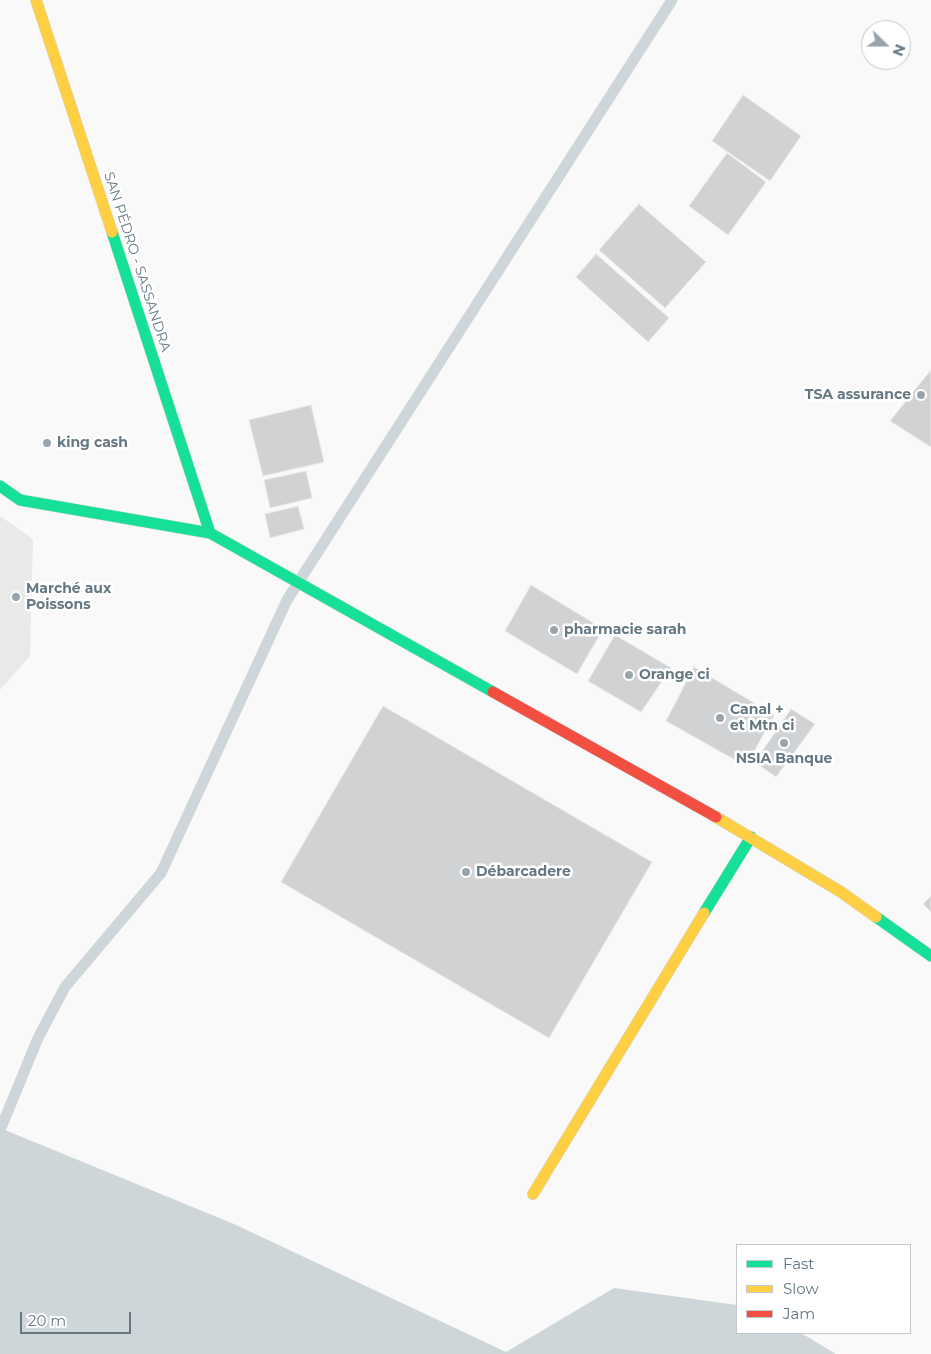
<!DOCTYPE html>
<html>
<head>
<meta charset="utf-8">
<style>
	body { margin:0 }
	#map { position:relative; width:931px; height:1354px; overflow:hidden; background:#f9f9f9; font-family:Montserrat,sans-serif }
	canvas { display:block }
	.legend { position:absolute; left:736px; top:1244px; width:175px; height:90px; box-sizing:border-box; background:#fff; border:1px solid #c1c9cd; margin:0; padding:6px 9px; list-style:none; font-size:15px; color:#647783 }
	.legend li { display:flex; align-items:center; gap:10px; height:25px }
	.legend b { width:25px; border:1px solid #c1c9cd }
	.north { position:absolute; left:861px; top:20px; width:50px; height:50px; box-sizing:border-box; background:#fff; border:1px solid #c1c9cd; border-radius:50%; rotate:112deg; font-size:14px; font-weight:700; line-height:20px; text-align:center; color:#647783 }
	.north::after { content:''; display:block; margin:auto; width:18px; height:22px; background:#98a4ac; clip-path:polygon(50% 0,100% 100%,50% 72%,0 100%) }
	.scale { position:absolute; left:20px; top:1312px; width:111px; height:22px; box-sizing:border-box; border:2px solid #647783; border-top:0; padding-left:6px; font-size:15px; line-height:18px; white-space:nowrap; color:#647783; -webkit-text-stroke:4px #fff; paint-order:stroke }
</style>
</head>
<body>
<div id="map">
<canvas width="931" height="1354"></canvas>
<ul class="legend">
<li><b style="height:6px;background:#16e098"></b>Fast</li>
<li><b style="height:6px;background:#ffcf43"></b>Slow</li>
<li><b style="height:6px;background:#f24e42"></b>Jam</li>
</ul>
<div class="north">N</div>
<div class="scale">20 m</div>
</div>
<script>
const ctx = document.querySelector('canvas').getContext('2d');
ctx.lineJoin = 'round';
function paint(path, color) {
  ctx.fillStyle = color;
  ctx.fill(path, 'evenodd');
}
function toPath(rows) {
  const path = new Path2D();
  for (const r of rows) {
    path.moveTo(r[0], r[1]);
    for (let i = 2; i < r.length; i += 2) path.lineTo(r[i], r[i + 1]);
  }
  return path;
}
function stroke(path, color, width, dash) {
  ctx.strokeStyle = color;
  ctx.lineWidth = width;
  ctx.lineCap = dash ? 'butt' : 'round';
  ctx.setLineDash(dash || []);
  ctx.stroke(path);
}
function write(font, color, halo, rows, align = 'center') {
  ctx.font = font + ' Montserrat,sans-serif';
  ctx.lineWidth = 5;
  ctx.setLineDash([]);
  ctx.textBaseline = 'middle';
  ctx.strokeStyle = halo;
  ctx.fillStyle = color;
  for (const [text, x, y, turn = 0] of rows) {
    ctx.save();
    ctx.translate(x, y);
    ctx.rotate((+turn || 0) * Math.PI / 180);
    ctx.textAlign = isNaN(turn) ? turn : align;
    if (halo) ctx.strokeText(text, 0, 0);
    ctx.fillText(text, 0, 0);
    ctx.restore();
  }
}
paint(toPath([
	[0,516,33,539,30,656,0,690]
]), '#e8e9e9');
paint(toPath([
	[0,1128,234,1224,506,1352,614,1288,737,1305,737,1333,801,1333,836,1354,0,1354]
]), '#ced6d9');
stroke(toPath([
	[1,1128,38,1038,65,987,161,873,287,600,672,0]
]), '#ced6d9', 11);
const building = toPath([
	[743,95,801,136,770,181,712,141,743,95],
	[727,153,766,182,728,235,689,206,727,153],
	[639,204,706,262,665,308,599,250,639,204],
	[596,254,669,318,648,342,576,277,596,254],
	[931,370,931,447,890,421,931,370],
	[311,405,324,462,263,476,249,420,311,405],
	[306,471,312,498,270,508,264,480,306,471],
	[298,506,304,529,270,538,265,514,298,506],
	[531,585,603,629,577,674,505,631,531,585],
	[615,635,671,668,641,712,588,681,615,635],
	[694,667,774,715,746,766,666,721,694,667],
	[383,706,652,862,549,1038,281,882,383,706],
	[791,709,815,724,776,777,755,762,791,709],
	[931,896,931,912,923,904,931,896]
]);
paint(building, '#d0d2d3');
stroke(building, '#e8e8e8', 1);
const fast = toPath([
	[112,232,210,533],
	[0,486,20,500,210,533,493,692],
	[704,913,751,837],
	[876,917,931,956]
]);
const slow = toPath([
	[36,0,112,232],
	[716,817,841,892,876,917],
	[533,1194,704,913]
]);
const jam = toPath([
	[493,692,716,817]
]);
stroke(fast, '#d5d6d7', 12);
stroke(slow, '#d5d6d7', 12);
stroke(jam, '#d5d6d7', 12);
stroke(fast, '#16e098', 11);
stroke(slow, '#ffcf43', 11);
stroke(jam, '#f24e42', 11);
for (const [x, y, r, color] of [
	[921,395,5,"#98a4ac"],
	[47,443,5,"#98a4ac"],
	[16,597,5,"#98a4ac"],
	[554,630,5,"#98a4ac"],
	[629,675,5,"#98a4ac"],
	[720,718,5,"#98a4ac"],
	[784,743,5,"#98a4ac"],
	[466,872,5,"#98a4ac"]
]) {
  const dot = new Path2D();
  dot.arc(x, y, r, 0, 2 * Math.PI);
  ctx.fillStyle = color;
  ctx.fill(dot);
  stroke(dot, '#fff', 2);
}
write('14px', '#647783', '#fff', [
	["SAN PÉDRO - SASSANDRA",137,262,72]
]);
write('bold 14px', '#647783', '#fff', [
	["TSA assurance",911,395,"right"],
	["king cash",57,443],
	["Marché aux",26,589],
	["Poissons",26,605],
	["pharmacie sarah",564,630],
	["Orange ci",639,675],
	["Canal +",730,710],
	["et Mtn ci",730,726],
	["NSIA Banque",784,759,"center"],
	["Débarcadere",476,872]
], 'left');
</script>
</body>
</html>
